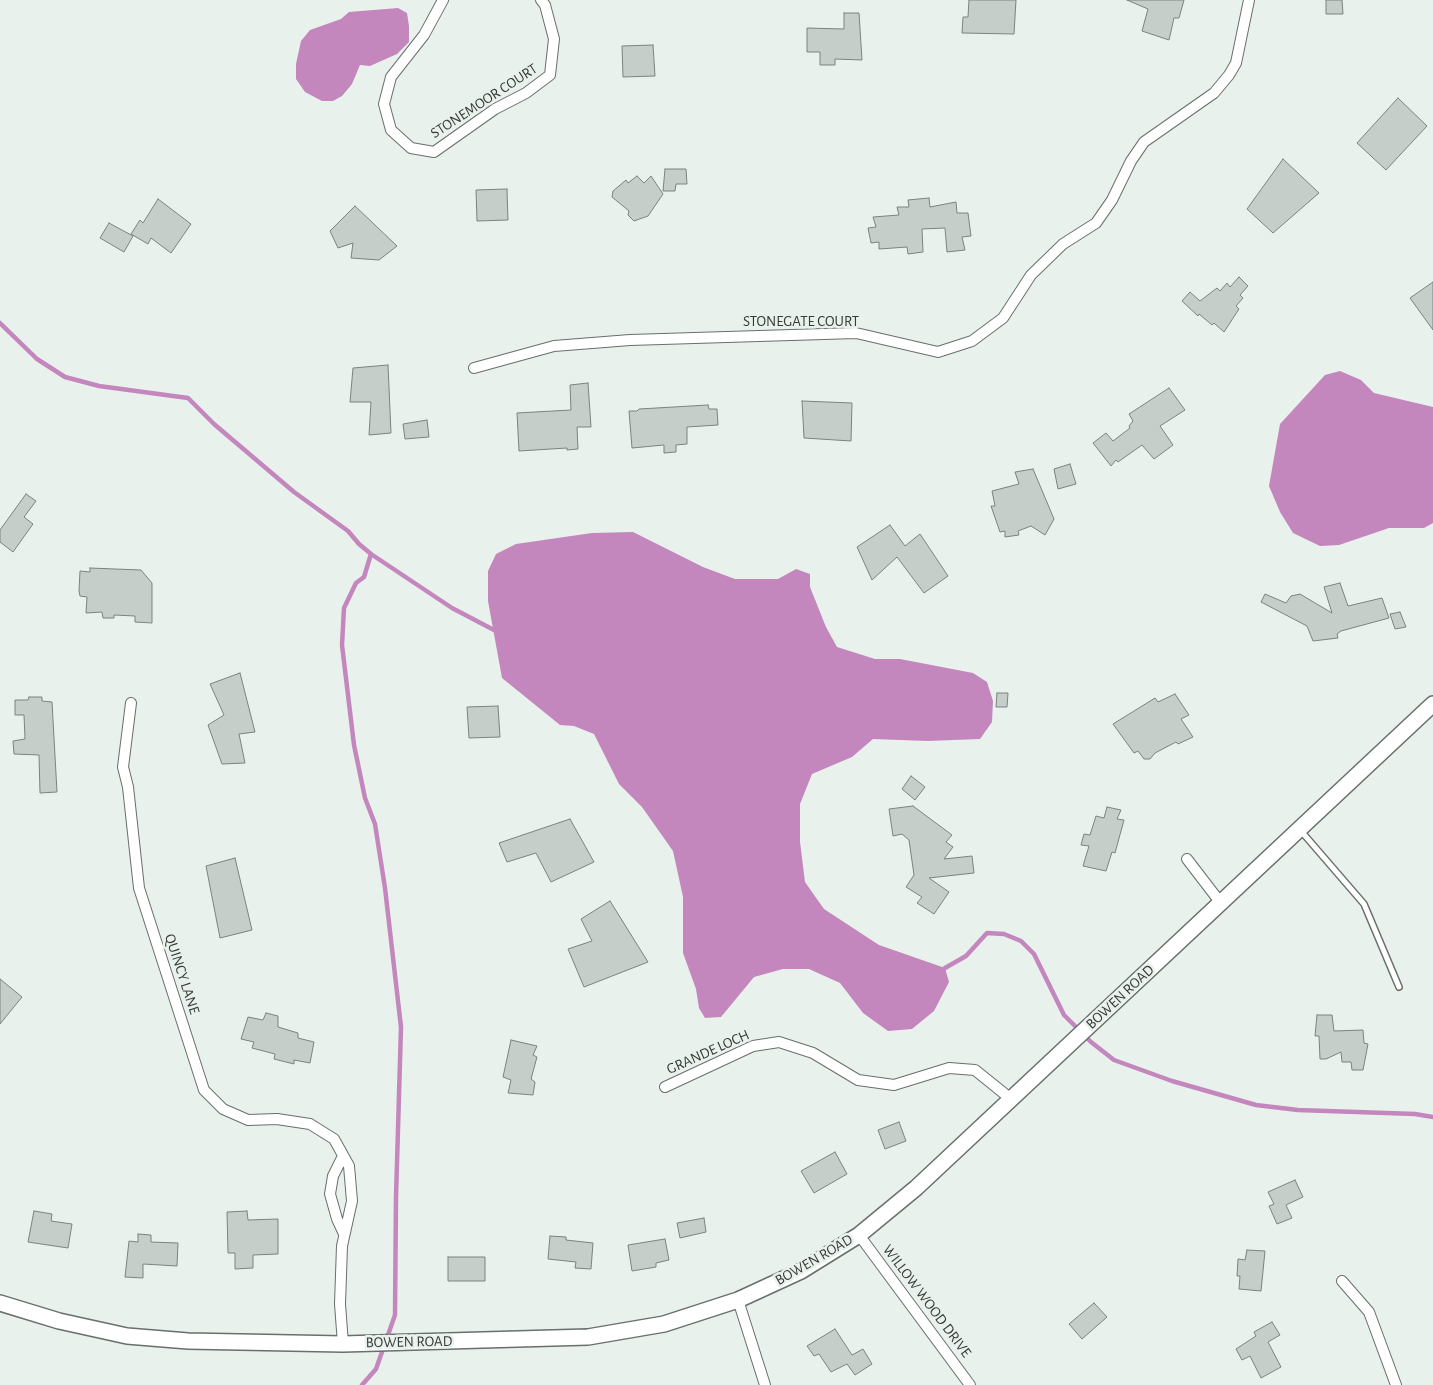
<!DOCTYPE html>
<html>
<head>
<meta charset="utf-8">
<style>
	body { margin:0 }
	canvas { display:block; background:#e9f1ed }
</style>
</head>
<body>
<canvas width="1433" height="1385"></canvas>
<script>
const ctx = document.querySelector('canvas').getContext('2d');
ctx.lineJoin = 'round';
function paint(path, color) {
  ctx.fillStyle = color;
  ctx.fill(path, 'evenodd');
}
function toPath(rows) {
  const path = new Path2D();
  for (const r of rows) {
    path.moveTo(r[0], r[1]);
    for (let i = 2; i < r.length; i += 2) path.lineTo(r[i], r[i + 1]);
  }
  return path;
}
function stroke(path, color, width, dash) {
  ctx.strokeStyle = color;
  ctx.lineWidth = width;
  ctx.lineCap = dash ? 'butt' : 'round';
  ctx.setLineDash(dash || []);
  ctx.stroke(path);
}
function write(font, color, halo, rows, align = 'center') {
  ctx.font = font + ' "Alegreya Sans",sans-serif';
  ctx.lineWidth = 5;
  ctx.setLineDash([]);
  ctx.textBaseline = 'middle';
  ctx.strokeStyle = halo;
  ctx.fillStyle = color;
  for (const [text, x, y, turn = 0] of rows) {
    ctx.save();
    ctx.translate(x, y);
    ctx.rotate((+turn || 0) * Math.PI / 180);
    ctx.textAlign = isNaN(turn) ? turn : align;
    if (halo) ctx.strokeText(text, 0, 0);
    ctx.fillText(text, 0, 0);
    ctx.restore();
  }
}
paint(toPath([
	[398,8,407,13,409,26,409,42,397,54,370,66,360,65,352,84,342,96,333,101,322,101,305,92,296,79,296,64,301,41,310,30,341,19,349,12],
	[1340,371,1361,380,1374,393,1433,407,1433,523,1424,528,1389,528,1339,545,1320,546,1293,533,1280,512,1269,486,1280,424,1325,375],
	[633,532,703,567,735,579,778,579,796,569,810,574,810,587,826,627,837,647,875,659,900,659,973,673,987,682,993,701,992,722,980,739,927,741,873,739,852,757,812,774,800,804,800,842,805,882,824,909,879,945,945,968,949,982,934,1011,912,1029,888,1031,863,1013,840,983,809,969,783,969,754,977,721,1017,705,1018,699,1008,696,989,683,953,683,897,673,851,642,807,619,784,594,734,574,726,560,725,502,678,488,601,488,571,496,554,516,544,592,533]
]), '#c387bd');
stroke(toPath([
	[0,323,37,359,65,377,99,386,188,398,214,424,294,492,348,531,359,544,371,554,452,608,494,630],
	[945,968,966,956,987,933,1004,934,1021,941,1034,954,1064,1015,1091,1042,1114,1060,1172,1081,1256,1105,1298,1110,1415,1114,1433,1117],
	[362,1385,376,1369,395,1315,396,1197,401,1027,385,888,375,824,365,798,354,745,342,645,344,608,356,583,364,577,371,554]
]), '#c387bd', 4.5);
const building = toPath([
	[969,0,1016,0,1014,34,962,33,963,17,968,17,969,0],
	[1127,0,1184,0,1179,18,1174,18,1169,40,1142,31,1148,9,1127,0],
	[1326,0,1342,0,1343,14,1326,14,1326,0],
	[844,13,859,13,862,60,835,59,835,65,820,65,820,52,807,52,807,28,844,29,844,13],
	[653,45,655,76,623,77,622,46,653,45],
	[1398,98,1427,126,1386,170,1357,143,1398,98],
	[1283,159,1319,193,1273,233,1247,209,1283,159],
	[665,169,686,169,687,184,676,184,675,191,663,191,665,169],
	[637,176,644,183,651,176,663,194,648,216,634,221,628,215,629,211,612,197,613,191,626,180,628,183,637,176],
	[507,189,508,220,477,221,476,190,507,189],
	[929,198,930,207,956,202,957,213,968,213,971,236,962,237,965,250,947,252,945,228,922,229,923,252,908,254,907,247,879,249,879,242,871,243,868,228,876,227,873,217,899,215,897,207,909,207,908,200,929,198],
	[158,199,191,224,171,253,151,238,148,244,131,234,140,220,143,223,158,199],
	[355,206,397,246,379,260,351,258,353,243,338,248,330,231,355,206],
	[109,223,133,236,124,252,100,238,109,223],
	[1239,277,1248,286,1240,295,1243,298,1236,306,1239,309,1224,332,1214,323,1212,325,1199,314,1198,316,1182,301,1190,292,1200,301,1217,288,1220,291,1227,283,1230,287,1239,277],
	[1433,282,1433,330,1410,298,1433,282],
	[388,365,391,433,369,435,371,402,350,402,353,368,388,365],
	[588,383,591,427,577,427,578,449,567,450,567,448,519,451,517,413,571,410,570,385,588,383],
	[1169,388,1185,410,1160,426,1173,445,1154,459,1142,445,1118,462,1116,460,1111,466,1093,443,1106,433,1113,441,1130,428,1129,426,1133,421,1129,414,1169,388],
	[802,401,852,403,851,441,804,438,802,401],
	[708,405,709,409,717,409,718,425,687,427,687,444,676,445,676,452,664,453,664,445,632,448,629,411,637,411,639,409,708,405],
	[427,420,429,437,405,439,403,424,427,420],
	[1070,464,1076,484,1058,489,1054,469,1070,464],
	[1033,469,1054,519,1045,535,1031,526,1018,531,1019,535,1005,537,1005,531,1000,532,991,506,995,506,992,491,1019,484,1015,472,1033,469],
	[26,494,36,501,24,517,33,524,13,552,0,542,0,530,26,494],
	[890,525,905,546,920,534,948,576,924,593,897,557,872,580,857,547,890,525],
	[90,568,141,570,152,583,152,623,135,622,135,616,114,615,114,618,103,618,102,612,86,613,87,597,80,596,79,591,80,571,90,572,90,568],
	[1340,583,1348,606,1382,598,1389,618,1341,631,1337,634,1338,638,1313,641,1307,626,1261,602,1265,594,1286,603,1291,596,1300,594,1332,613,1324,587,1340,583],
	[1400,612,1406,627,1395,629,1390,614,1400,612],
	[240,673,255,732,239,734,245,763,222,764,208,725,224,715,210,684,240,673],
	[997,693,1008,693,1007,707,996,707,997,693],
	[1175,694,1189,715,1181,719,1193,737,1178,744,1176,742,1155,753,1150,759,1144,759,1138,751,1134,753,1113,724,1155,698,1158,702,1175,694],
	[29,697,42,697,42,701,52,702,57,792,40,793,39,755,14,754,13,741,25,739,24,715,15,715,15,700,28,700,29,697],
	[498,706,500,737,469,738,467,707,498,706],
	[911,776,925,787,915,800,902,789,911,776],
	[913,806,952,835,946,842,953,847,944,859,972,856,974,873,929,878,949,892,934,914,917,903,922,897,906,887,914,875,909,840,902,834,893,836,889,809,913,806],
	[1107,807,1121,810,1117,819,1124,820,1115,853,1112,852,1106,871,1083,866,1089,846,1081,845,1084,834,1090,835,1096,816,1104,818,1107,807],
	[570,819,594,862,551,882,536,853,507,862,499,843,570,819],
	[235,858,252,930,220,938,206,866,235,858],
	[610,901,648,962,584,987,568,949,592,941,581,919,610,901],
	[0,979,22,997,0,1024,0,979],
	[266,1013,278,1016,278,1027,298,1033,298,1038,314,1042,310,1063,294,1060,294,1064,274,1059,275,1054,252,1048,254,1042,241,1039,248,1017,263,1020,266,1013],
	[1317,1015,1332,1015,1334,1031,1363,1030,1364,1043,1368,1044,1363,1070,1352,1070,1351,1062,1342,1062,1341,1052,1326,1059,1320,1059,1319,1036,1315,1036,1317,1015],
	[511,1040,537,1046,533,1055,537,1057,531,1079,535,1082,533,1095,508,1093,511,1080,503,1077,511,1040],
	[899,1122,906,1141,885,1149,878,1130,899,1122],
	[835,1152,847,1174,814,1193,801,1171,835,1152],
	[1295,1180,1303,1197,1286,1205,1292,1218,1277,1224,1269,1206,1274,1204,1268,1192,1295,1180],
	[34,1211,52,1214,51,1221,72,1224,68,1248,28,1242,34,1211],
	[247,1211,248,1220,278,1219,278,1254,253,1255,253,1268,235,1269,235,1253,228,1253,227,1212,247,1211],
	[704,1218,706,1232,680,1238,677,1223,704,1218],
	[138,1234,151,1235,151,1242,178,1243,177,1266,143,1264,143,1278,125,1277,129,1241,138,1242,138,1234],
	[550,1236,566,1237,566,1240,593,1243,591,1269,575,1268,576,1262,548,1259,550,1236],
	[665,1239,669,1260,656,1263,656,1267,632,1271,628,1245,665,1239],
	[1247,1250,1265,1251,1261,1291,1239,1289,1240,1276,1237,1276,1238,1259,1245,1260,1247,1250],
	[448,1257,485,1257,485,1281,448,1281,448,1257],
	[1094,1303,1107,1317,1082,1339,1069,1324,1094,1303],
	[1272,1322,1280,1335,1268,1342,1281,1367,1261,1378,1250,1356,1242,1360,1236,1349,1256,1336,1254,1332,1272,1322],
	[835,1329,852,1355,863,1349,872,1364,855,1375,847,1364,831,1372,819,1354,814,1356,807,1346,835,1329]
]);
paint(building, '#c6ceca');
stroke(building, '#7b837f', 1);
const lane = toPath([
	[1301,831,1364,904,1399,987]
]);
const street = toPath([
	[443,0,424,35,391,77,384,104,391,130,411,148,434,152,495,109,526,93,550,75,554,39,545,5,541,0],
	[474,368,554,346,630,340,856,333,938,352,972,341,1003,318,1031,275,1063,244,1096,223,1112,200,1131,161,1144,142,1214,93,1229,75,1236,63,1249,0],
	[131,703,123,767,128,787,139,888,204,1090,223,1109,248,1120,277,1119,310,1124,334,1139,349,1166,352,1201,342,1246,340,1304,343,1344],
	[1187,859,1220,902],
	[665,1087,753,1046,779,1042,813,1053,858,1080,894,1085,949,1068,975,1070,1011,1099],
	[343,1156,333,1176,330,1194,337,1219,344,1234],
	[859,1235,970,1385],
	[1342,1281,1369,1312,1396,1385],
	[738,1300,765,1385]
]);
const secondary = toPath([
	[0,1303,59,1321,127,1336,188,1341,343,1344,588,1337,664,1324,738,1300,801,1271,859,1235,916,1188,1433,704]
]);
stroke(lane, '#686f6c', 8);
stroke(street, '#686f6c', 12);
stroke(secondary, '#686f6c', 18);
stroke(lane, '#fff', 5);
stroke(street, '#fff', 10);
stroke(secondary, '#fff', 15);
write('15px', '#363a38', '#e9f1ed', [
	["STONEMOOR COURT",484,101,-33],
	["STONEGATE COURT",801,321],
	["QUINCY LANE",182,974,72],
	["BOWEN ROAD",1120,997,-43],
	["GRANDE LOCH",708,1052,-24],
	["BOWEN ROAD",814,1260,-30],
	["WILLOW WOOD DRIVE",927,1301,53],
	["BOWEN ROAD",409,1342,-1]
]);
</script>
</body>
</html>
